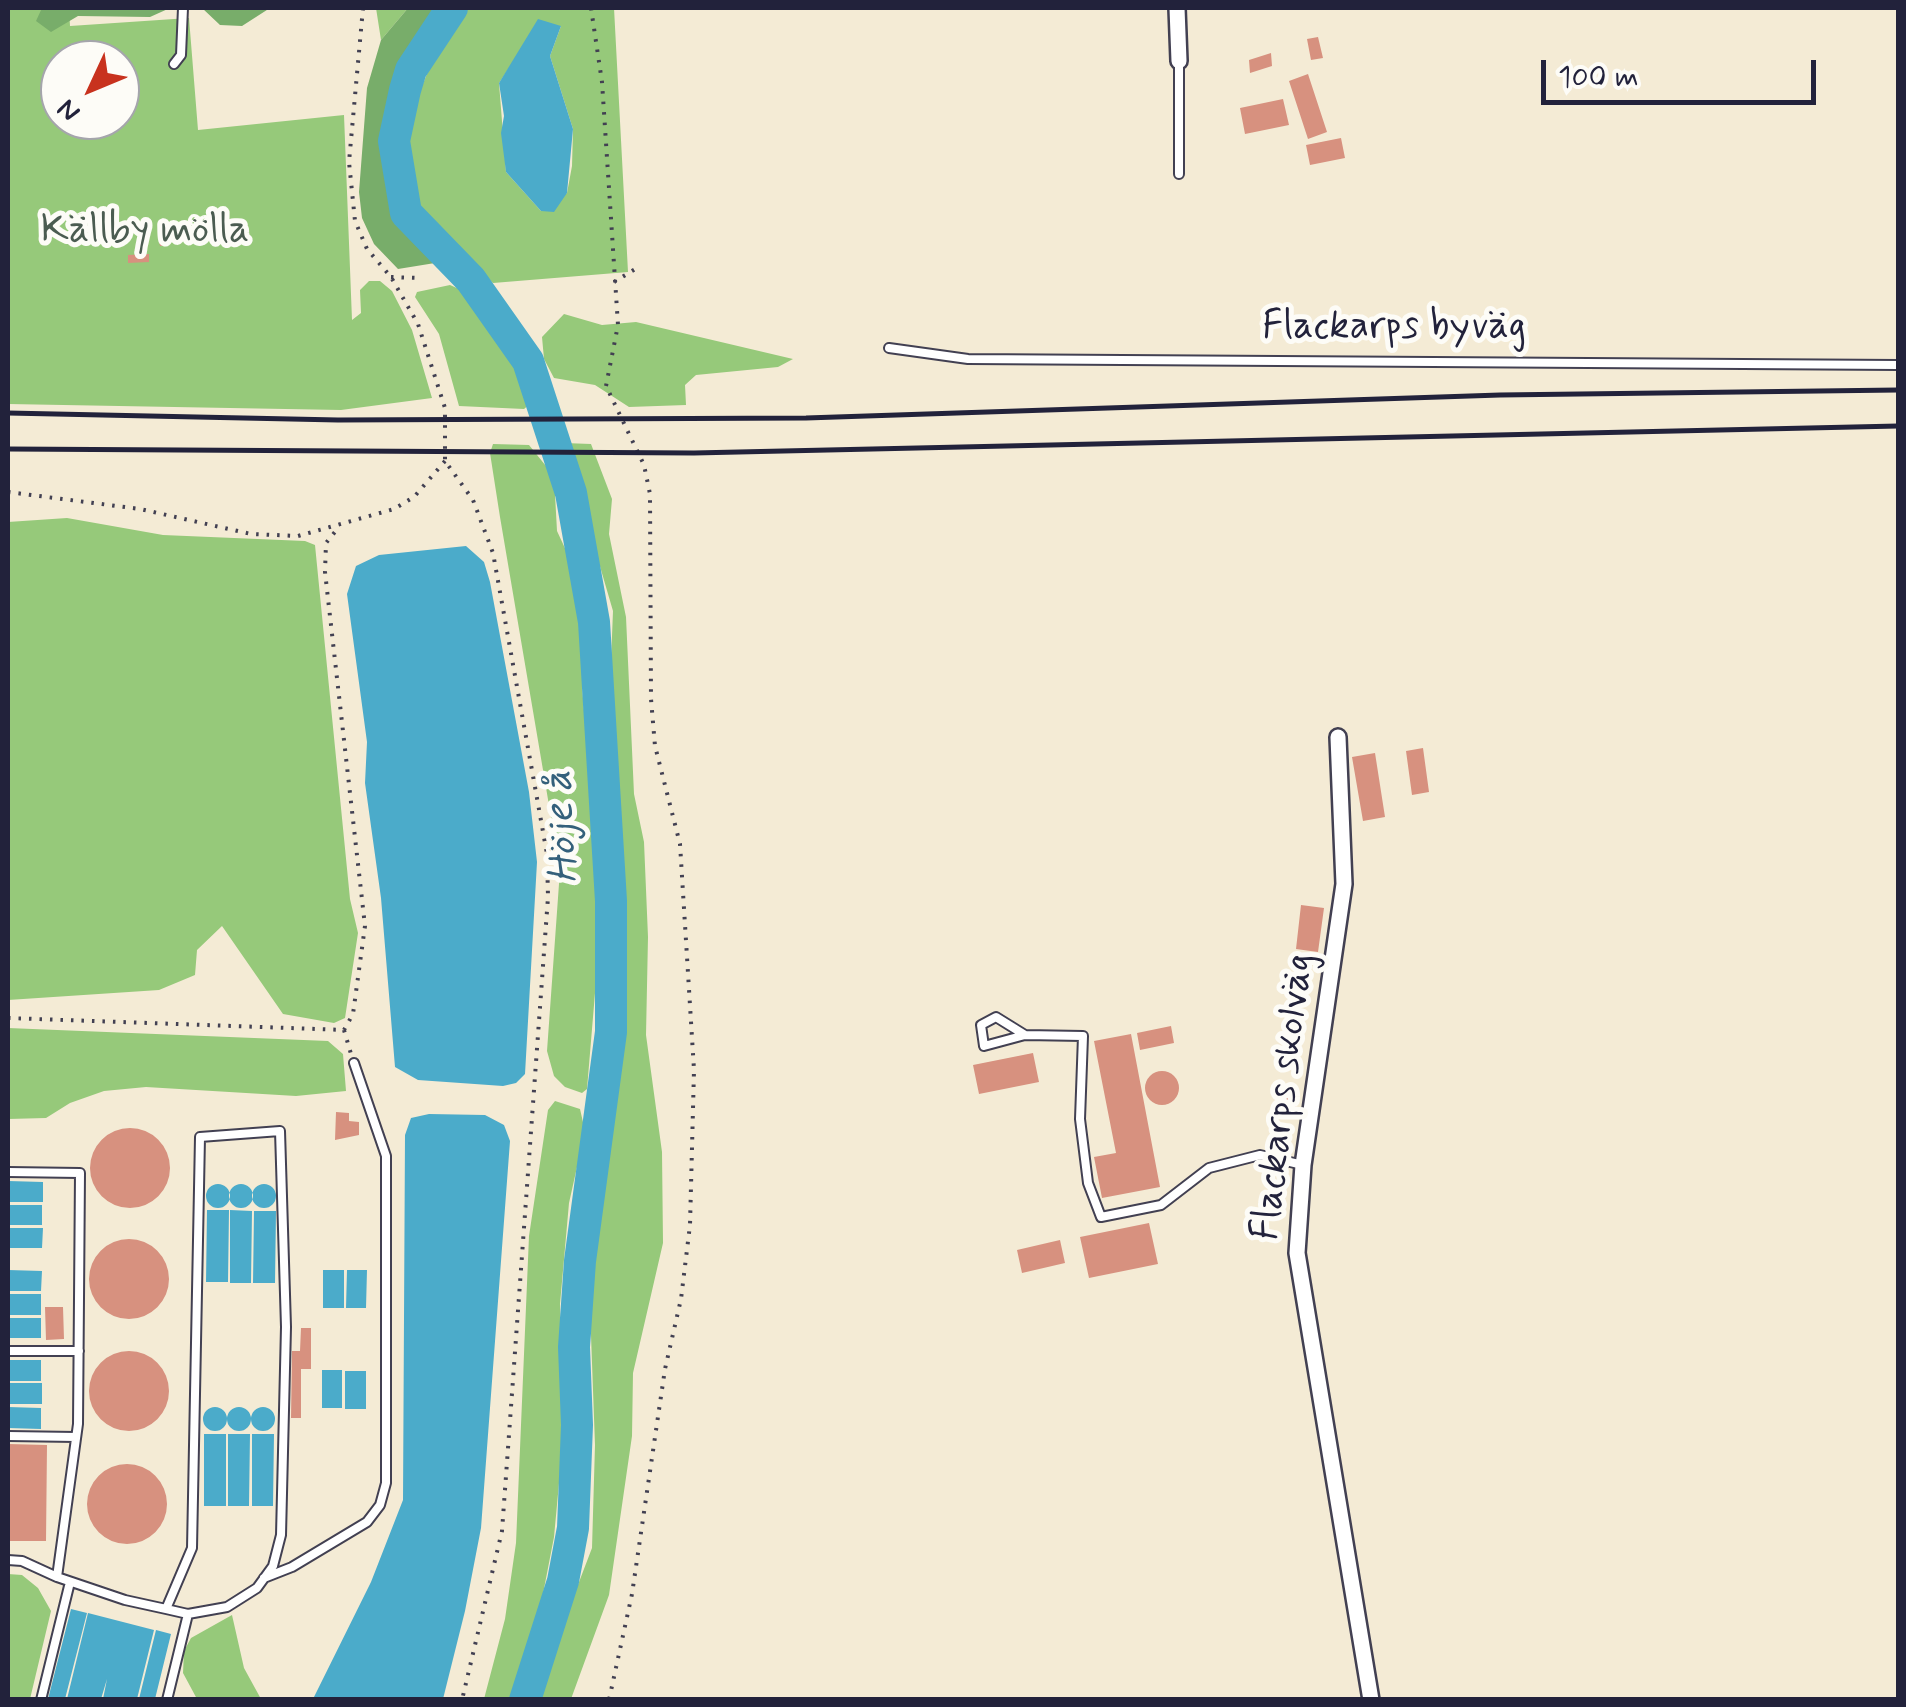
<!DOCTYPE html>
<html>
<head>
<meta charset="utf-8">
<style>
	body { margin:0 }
	#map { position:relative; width:1906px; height:1707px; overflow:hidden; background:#f4ebd5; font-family:Mynerve,sans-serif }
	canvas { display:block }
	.frame { position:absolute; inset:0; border:10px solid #22223b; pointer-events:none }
	.north { position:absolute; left:40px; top:40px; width:100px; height:100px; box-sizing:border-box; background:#fdfcf7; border:2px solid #a5a5ac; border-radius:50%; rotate:226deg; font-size:28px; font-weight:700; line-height:40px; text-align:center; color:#22223b }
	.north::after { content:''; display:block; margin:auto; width:35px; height:45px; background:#c8321e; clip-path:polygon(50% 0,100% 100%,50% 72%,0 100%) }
	.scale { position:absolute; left:1541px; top:60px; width:275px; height:45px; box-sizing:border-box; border:5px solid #22223b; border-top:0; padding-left:12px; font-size:30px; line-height:35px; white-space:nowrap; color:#22223b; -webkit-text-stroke:8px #fdfcf7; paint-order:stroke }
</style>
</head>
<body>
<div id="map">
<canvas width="1906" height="1707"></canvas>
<div class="frame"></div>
<div class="north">N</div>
<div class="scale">100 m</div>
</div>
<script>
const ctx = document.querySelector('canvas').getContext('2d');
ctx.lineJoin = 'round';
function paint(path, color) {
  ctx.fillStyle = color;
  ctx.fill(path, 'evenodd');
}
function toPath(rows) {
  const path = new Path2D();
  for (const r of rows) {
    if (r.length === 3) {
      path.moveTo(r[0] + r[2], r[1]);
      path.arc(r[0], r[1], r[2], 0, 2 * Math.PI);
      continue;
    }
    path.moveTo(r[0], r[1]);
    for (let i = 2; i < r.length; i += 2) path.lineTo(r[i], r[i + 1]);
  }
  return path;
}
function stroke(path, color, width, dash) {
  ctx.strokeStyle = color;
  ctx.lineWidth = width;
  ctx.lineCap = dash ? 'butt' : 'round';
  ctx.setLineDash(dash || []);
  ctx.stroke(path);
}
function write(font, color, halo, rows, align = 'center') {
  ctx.font = font + ' Mynerve,sans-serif';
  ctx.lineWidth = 10;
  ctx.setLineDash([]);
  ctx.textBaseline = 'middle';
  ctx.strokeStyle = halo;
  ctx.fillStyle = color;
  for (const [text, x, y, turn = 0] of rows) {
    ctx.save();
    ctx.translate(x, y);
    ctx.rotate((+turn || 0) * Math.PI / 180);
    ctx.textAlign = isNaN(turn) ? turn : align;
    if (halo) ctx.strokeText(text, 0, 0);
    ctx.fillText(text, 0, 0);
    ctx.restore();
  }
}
paint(toPath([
	[8,8,69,8,70,26,189,18,198,130,344,115,352,320,361,313,360,290,369,281,380,281,392,291,412,330,432,398,341,410,8,404],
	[60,60,120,60,120,120,60,120],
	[376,8,408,8,381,40],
	[465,8,614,8,628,272,493,283,438,236,423,214,409,189,405,128,433,59],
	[561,26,550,56,573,129,572,166,567,193,541,211,506,172,499,83,511,65],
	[450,285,468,293,524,377,531,391,531,403,524,409,459,406,439,334,415,297,417,292],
	[564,314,602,325,636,322,793,359,778,367,696,375,685,385,686,405,629,407,595,385,554,378,544,359,542,337],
	[564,443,591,444,612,499,609,534,626,617,634,794,644,842,648,937,646,1035,662,1152,663,1243,633,1373,632,1436,609,1595,571,1699,534,1700,592,1548,595,1445,589,1281,610,1144,624,964,620,815,608,736,613,611],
	[493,444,529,445,554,476,557,531,576,572,584,623,582,686,597,869,597,969,587,1089,582,1093,565,1087,554,1076,547,1051,560,870,500,517,490,453],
	[67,518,163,535,305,541,315,545,350,899,358,933,345,1018,334,1023,283,1014,222,926,197,950,195,975,159,990,8,1000,8,522],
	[8,1028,328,1041,343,1054,346,1091,296,1096,146,1087,104,1091,70,1103,46,1118,8,1119],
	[555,1101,580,1109,585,1131,569,1203,560,1304,562,1451,554,1537,536,1630,510,1699,484,1699,505,1619,516,1543,529,1236,548,1110],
	[8,1574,22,1575,38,1588,51,1611,30,1699,8,1699],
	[232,1615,244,1668,261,1699,197,1699,183,1673,184,1651,191,1638]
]), '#96c97a');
paint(toPath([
	[42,8,170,8,150,17,78,16,51,32,36,21],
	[202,8,270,8,242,26,220,25],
	[408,8,441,8,402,70,389,104,382,161,395,207,435,263,398,269,374,244,362,218,359,192,367,88,381,40]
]), '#78ad6a');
paint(toPath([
	[538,19,561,26,550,56,573,129,567,193,554,212,541,211,506,172,501,133,504,116,499,83],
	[466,546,484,562,490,582,529,792,537,862,525,1074,516,1083,503,1086,418,1080,395,1067,381,898,365,783,367,742,347,594,356,566,379,555],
	[429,1114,485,1115,504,1125,510,1141,481,1528,465,1611,443,1699,313,1699,371,1582,403,1500,405,1135,411,1118],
	[8,1181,43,1182,43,1202,8,1202],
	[218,1196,12],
	[264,1196,12],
	[241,1196,12],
	[8,1205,42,1205,42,1225,8,1225],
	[207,1210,229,1210,228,1282,206,1282],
	[230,1210,252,1211,251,1283,230,1283],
	[254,1211,276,1211,275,1283,253,1283],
	[8,1228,43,1228,42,1248,8,1248],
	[8,1270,42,1271,41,1291,8,1291],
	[323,1270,344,1270,344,1308,323,1308],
	[347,1270,367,1270,366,1308,346,1308],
	[8,1294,41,1294,41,1315,8,1315],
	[8,1318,41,1318,41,1338,8,1338],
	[8,1360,41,1360,41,1381,8,1381],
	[322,1370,342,1370,342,1408,322,1408],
	[345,1371,366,1371,366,1409,345,1409],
	[8,1383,42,1383,42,1404,8,1404],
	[215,1419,12],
	[8,1407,41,1408,41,1429,8,1428],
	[263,1419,12],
	[239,1419,12],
	[204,1434,226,1434,226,1506,204,1506],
	[228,1434,250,1434,249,1506,228,1506],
	[252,1434,274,1434,273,1506,252,1506],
	[71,1609,87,1613,65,1699,48,1699],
	[88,1613,154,1630,137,1699,103,1699,107,1679,101,1699,67,1699],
	[156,1630,171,1634,155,1699,139,1699]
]), '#4babca');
stroke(toPath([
	[452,8,411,70,405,90,394,141,406,213,471,280,528,361,571,493,594,622,611,901,611,1032,580,1261,574,1347,577,1425,573,1528,563,1581,525,1700]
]), '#4babca', 32);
paint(toPath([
	[1318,37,1323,58,1311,60,1307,39],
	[1271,53,1272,66,1250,73,1249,60],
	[1308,74,1327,132,1308,139,1289,81],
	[1283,99,1289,125,1245,134,1240,108],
	[1341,138,1345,158,1310,165,1306,145],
	[167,234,169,245,160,246,158,235],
	[149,254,149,262,128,263,128,255],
	[1423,748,1429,792,1412,795,1406,751],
	[1375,753,1385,817,1363,821,1352,757],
	[1301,905,1324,908,1318,952,1296,949],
	[1171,1026,1174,1043,1140,1050,1137,1033],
	[1131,1034,1160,1187,1102,1198,1094,1157,1116,1153,1094,1041],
	[1033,1053,1039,1082,979,1094,973,1065],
	[1162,1088,17],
	[1292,1096,1296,1108,1284,1112,1280,1101],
	[336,1112,349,1113,349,1121,359,1122,359,1135,335,1140],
	[130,1168,40],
	[1149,1223,1158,1264,1089,1278,1080,1237],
	[129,1279,40],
	[1060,1240,1065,1263,1022,1273,1017,1250],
	[45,1307,63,1307,64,1339,46,1340],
	[301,1328,311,1328,311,1369,301,1369,301,1418,291,1418,292,1351,300,1351],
	[129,1391,40],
	[8,1444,47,1445,46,1541,8,1541],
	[127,1504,40]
]), '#d7917f');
const lane = toPath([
	[1179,61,1179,174],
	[174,64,181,55,183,8],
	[889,348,968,359,1898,365],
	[1025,1035,984,1046,981,1025,996,1017,1025,1035,1083,1036,1080,1119,1088,1183,1101,1217,1161,1205,1209,1168,1260,1155,1303,1165],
	[8,1172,80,1173,78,1424,57,1577,22,1561,8,1560],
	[8,1351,79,1351],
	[8,1436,76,1437],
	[57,1577,125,1600,166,1609,188,1614,227,1607,257,1588,273,1566,281,1535,286,1327,280,1131,200,1137,192,1548,166,1609],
	[264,1578,292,1567,367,1522,380,1505,386,1483,386,1156,354,1063],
	[41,1700,70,1582],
	[167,1700,188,1614]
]);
const street = toPath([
	[1177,8,1179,61],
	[1338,737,1344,884,1303,1165,1297,1253,1371,1700]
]);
stroke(lane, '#424052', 12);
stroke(street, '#424052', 20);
stroke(toPath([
	[363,8,349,162,355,221,367,249,391,277,418,324,445,408,445,461,473,500,493,553,547,854,548,897,502,1531,462,1700],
	[591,8,602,82,618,325,606,386,644,465,650,494,651,699,655,746,680,844,694,1070,690,1225,681,1299,665,1369,632,1594,609,1700],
	[391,277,418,278],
	[614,282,637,268],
	[8,492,140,509,251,534,298,536,394,509,414,497,445,461],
	[8,1018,344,1030,353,1014,365,926,325,572,326,543,338,528],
	[344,1030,351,1054]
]), '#424052', 4, [2.5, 8]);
stroke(lane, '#fff', 8);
stroke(street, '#fff', 15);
stroke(toPath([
	[8,413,338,420,806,418,1500,395,1898,390],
	[8,449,694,453,1898,426]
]), '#22223b', 5);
write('40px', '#4b5c51', '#fdfcf7', [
	["Källby mölla",145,233]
]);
write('40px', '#22223b', '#fdfcf7', [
	["Flackarps byväg",1394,329],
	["Flackarps skolväg",1285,1097,-83]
]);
write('italic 42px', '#34607b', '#fdfcf7', [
	["Höje å",564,827,-94]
]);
</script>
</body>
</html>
